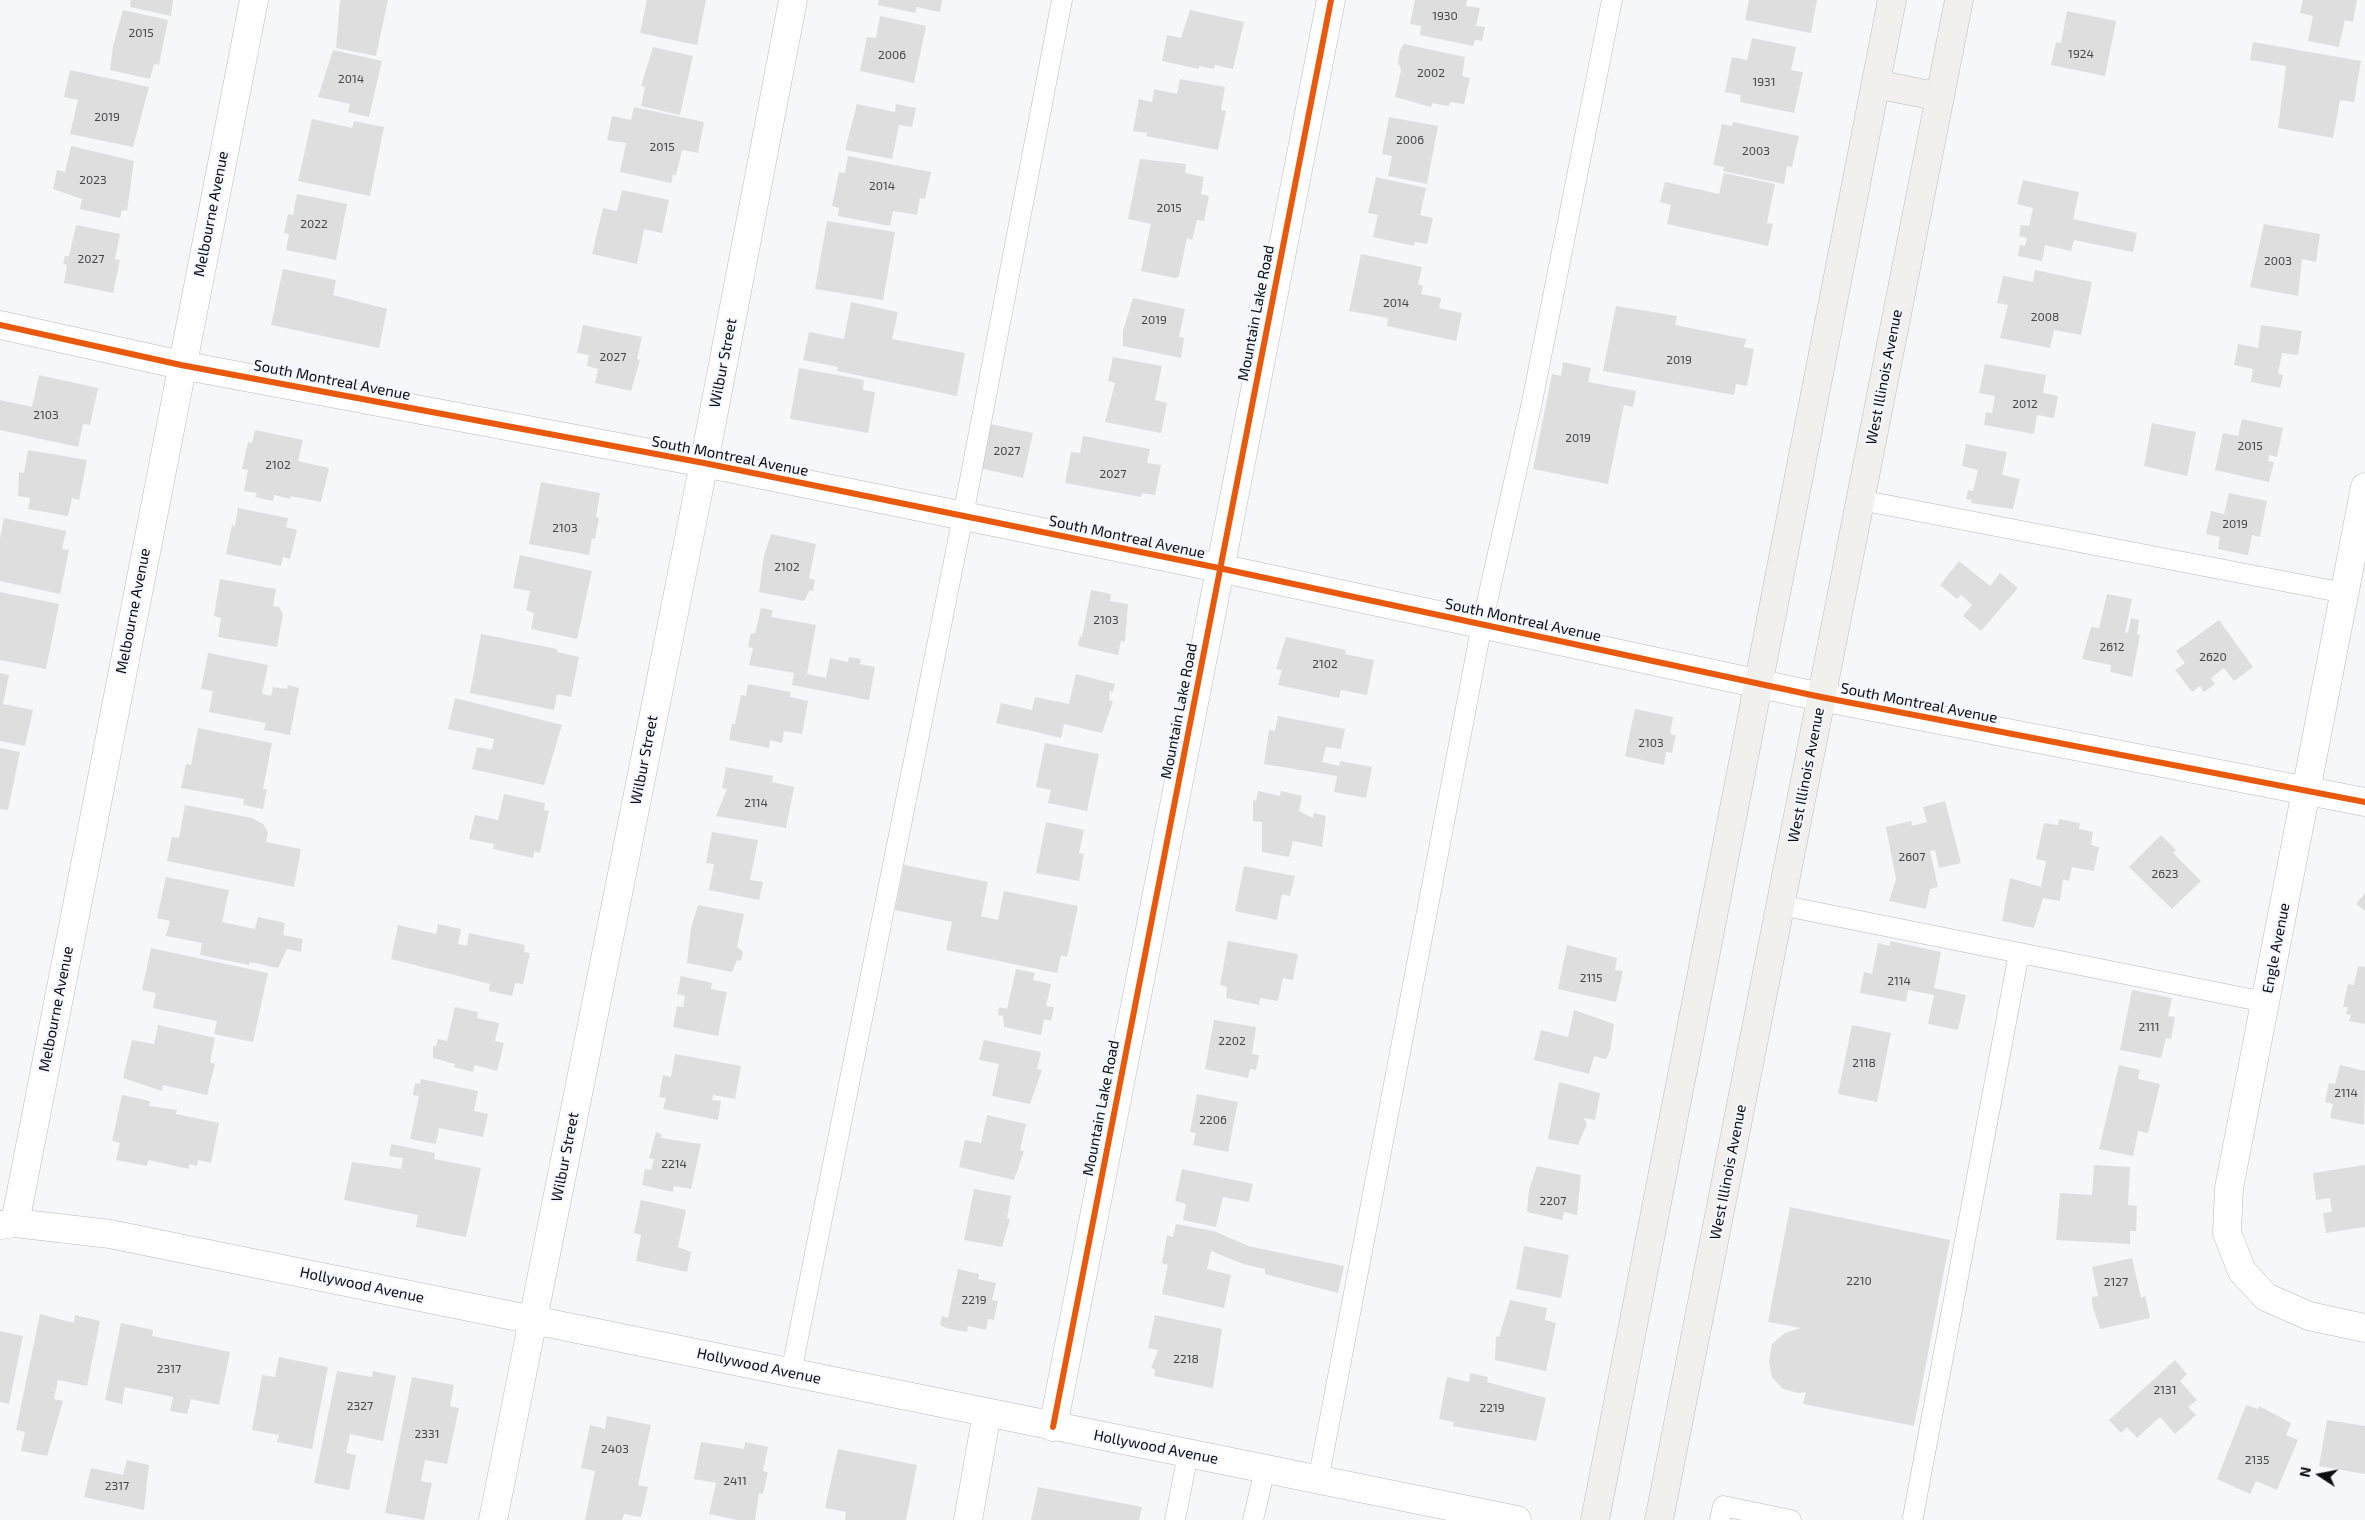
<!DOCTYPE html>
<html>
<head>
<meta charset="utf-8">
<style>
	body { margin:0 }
	#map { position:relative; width:2365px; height:1520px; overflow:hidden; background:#f5f7fb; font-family:"Exo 2",sans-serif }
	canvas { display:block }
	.north { position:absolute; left:2295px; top:1450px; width:50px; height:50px; -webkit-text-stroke:4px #f2f6fe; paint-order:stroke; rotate:281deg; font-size:14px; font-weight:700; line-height:20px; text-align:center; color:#0b0d10 }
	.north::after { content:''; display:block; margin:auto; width:18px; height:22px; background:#0b0d10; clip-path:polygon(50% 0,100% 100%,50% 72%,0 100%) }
</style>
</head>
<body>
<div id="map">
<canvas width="2365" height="1520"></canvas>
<div class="north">N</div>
</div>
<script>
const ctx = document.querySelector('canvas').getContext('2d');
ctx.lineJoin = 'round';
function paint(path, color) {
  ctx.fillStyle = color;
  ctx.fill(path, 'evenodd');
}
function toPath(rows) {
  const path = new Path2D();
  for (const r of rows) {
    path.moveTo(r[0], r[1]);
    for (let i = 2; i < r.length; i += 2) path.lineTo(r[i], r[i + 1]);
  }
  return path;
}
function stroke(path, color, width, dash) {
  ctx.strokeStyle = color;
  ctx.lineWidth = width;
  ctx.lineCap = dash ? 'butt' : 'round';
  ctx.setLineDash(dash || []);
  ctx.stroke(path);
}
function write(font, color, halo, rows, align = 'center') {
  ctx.font = font + ' "Exo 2",sans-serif';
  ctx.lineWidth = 4;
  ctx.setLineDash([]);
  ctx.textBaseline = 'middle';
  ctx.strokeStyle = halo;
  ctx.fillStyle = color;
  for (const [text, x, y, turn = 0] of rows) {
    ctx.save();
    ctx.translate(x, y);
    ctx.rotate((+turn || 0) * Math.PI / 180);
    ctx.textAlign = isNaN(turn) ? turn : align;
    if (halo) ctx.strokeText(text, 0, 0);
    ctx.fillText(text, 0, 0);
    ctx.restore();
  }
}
paint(toPath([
	[131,0,173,0,171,16,130,7],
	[340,0,388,0,376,56,336,48],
	[647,0,706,0,697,45,640,33],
	[879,0,942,0,940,12,917,7,915,13,878,5],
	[1415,0,1467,0,1466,6,1480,8,1476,26,1485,27,1482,41,1475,40,1473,46,1420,35,1421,26,1410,24],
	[1749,0,1817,0,1811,33,1745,20],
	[2303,0,2357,0,2353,22,2345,20,2339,47,2308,41,2313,16,2300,13],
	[123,10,168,20,159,65,154,64,150,79,110,70,113,46],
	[1190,10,1244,22,1233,69,1215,65,1214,69,1199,66,1199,69,1162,61,1167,35,1181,38],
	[2067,11,2116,21,2105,76,2051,65,2056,42,2061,43],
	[880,16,926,26,914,83,860,71,867,37,876,38],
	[1752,38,1796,47,1791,70,1803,72,1794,113,1740,102,1741,95,1725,92,1732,57,1747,60],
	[2253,42,2361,61,2354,102,2340,100,2333,138,2278,128,2286,66,2250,60],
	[1404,44,1465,57,1462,76,1470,78,1464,104,1450,102,1449,106,1432,103,1431,107,1395,97,1401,70,1398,62,1400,50],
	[653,47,693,56,680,115,641,106,645,87,641,86],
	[333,50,382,61,369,117,348,112,350,104,318,97],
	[70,70,149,87,133,147,70,134,78,100,64,97],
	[1180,79,1225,87,1221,110,1226,111,1218,150,1146,136,1147,133,1133,131,1139,99,1152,102,1154,89,1177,94],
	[857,104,895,112,896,104,916,108,912,127,899,125,892,159,845,150],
	[634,107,704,122,698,153,682,150,676,175,673,175,671,183,620,172,626,143,607,140,612,116,631,120],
	[1389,117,1438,126,1427,184,1388,176,1392,156,1382,154],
	[312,119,352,128,354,121,384,127,370,196,298,181],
	[1733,122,1799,136,1792,167,1787,166,1784,184,1723,171,1724,167,1713,165,1722,124,1732,126],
	[71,146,134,161,127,211,122,210,120,218,80,209,82,199,53,189,57,170,65,172],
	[848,156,931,172,925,199,920,198,917,215,893,211,890,226,838,216,839,208,832,206,839,172,845,173],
	[1140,159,1186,164,1185,173,1204,177,1201,194,1209,196,1204,221,1197,220,1192,240,1187,238,1179,276,1176,278,1141,271,1151,224,1128,219],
	[1724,173,1775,184,1767,223,1773,224,1768,246,1667,224,1671,205,1660,202,1665,182,1719,194],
	[1376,177,1426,188,1420,215,1433,218,1427,244,1415,242,1414,246,1373,237,1378,215,1368,213],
	[2023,180,2079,192,2073,219,2137,233,2133,252,2074,240,2071,251,2045,245,2042,261,2018,256,2020,245,2025,246,2027,238,2019,236,2021,225,2029,226,2033,208,2017,204],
	[622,190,669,200,662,233,644,229,637,264,592,254,603,208,617,211],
	[297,194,347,204,336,260,286,250,289,234,284,233,288,214,293,215],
	[827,221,895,232,883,300,815,289],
	[2264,224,2320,234,2316,262,2302,259,2298,296,2250,287],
	[76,225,120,234,115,259,120,260,113,293,64,283,67,265,63,264,65,256,69,256],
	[1361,254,1422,267,1418,284,1423,286,1421,294,1441,298,1439,308,1462,313,1456,341,1387,326,1388,318,1349,311],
	[283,269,336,280,333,295,387,309,379,348,271,325],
	[2035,270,2092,282,2081,335,2054,330,2050,348,2000,338,2008,305,1997,303,2003,276,2033,282],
	[1133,298,1185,309,1179,337,1184,338,1181,358,1123,346,1123,331],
	[851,302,898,312,892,339,965,353,957,396,837,371,838,367,803,360,809,332,844,339],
	[1616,306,1677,316,1675,325,1746,339,1744,347,1754,349,1747,386,1736,384,1734,395,1603,371],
	[583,325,642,337,637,359,640,360,631,391,595,383,598,369,587,366,589,355,577,353],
	[2261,325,2302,331,2298,355,2282,353,2278,374,2283,375,2280,388,2251,382,2253,369,2234,365,2238,344,2258,348],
	[1113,357,1162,366,1155,400,1167,403,1161,433,1105,422,1115,383,1108,381],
	[1563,362,1591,368,1588,382,1636,391,1633,407,1624,405,1608,484,1533,469,1552,374,1561,376],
	[1985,364,2046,375,2043,393,2058,396,2054,418,2037,415,2034,434,1984,425,1986,412,1992,413,1995,396,1979,393],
	[799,368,864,380,863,390,875,392,868,433,790,419],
	[39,375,98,388,90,425,83,424,78,447,0,430,0,400,32,407],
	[2242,419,2283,428,2277,457,2269,455,2268,461,2274,462,2269,482,2215,470,2223,433,2238,436],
	[2152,423,2196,432,2187,476,2144,466],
	[990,424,1033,433,1023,478,980,468],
	[255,430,303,440,298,461,329,468,321,502,291,496,290,499,274,495,273,501,255,497,257,493,244,491,248,470,242,469,248,442,252,443],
	[1083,436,1150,449,1147,463,1161,465,1155,495,1142,493,1141,497,1065,483,1071,452,1080,453],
	[1966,444,2007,452,2002,475,2020,479,2013,509,1971,503,1972,500,1966,499,1968,490,1973,491,1978,470,1962,466],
	[28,450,87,460,79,500,72,498,68,516,28,509,30,498,18,496,19,472,24,473],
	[541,482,600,493,596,517,599,518,595,539,592,538,589,555,529,544],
	[2229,493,2267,501,2260,537,2252,535,2248,555,2218,549,2220,537,2206,534,2211,511,2224,514],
	[238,508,288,518,286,527,297,530,290,559,283,557,281,566,226,554,232,525,235,526],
	[4,518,66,531,62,549,69,550,60,594,0,581,0,538],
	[771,534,816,544,809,578,815,580,813,591,810,590,804,601,759,592,764,556],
	[520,555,592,571,577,639,531,629,534,613,526,610,530,591,513,588],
	[1959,561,1990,586,2000,573,2018,588,1981,631,1963,616,1972,605,1961,595,1957,599,1940,585],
	[220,579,276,589,273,606,279,607,283,614,277,647,218,637,221,618,214,616],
	[1091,590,1111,594,1110,601,1128,604,1125,642,1121,641,1118,655,1078,646,1080,636,1082,637],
	[0,592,59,604,46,669,0,660],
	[2107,594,2132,599,2125,632,2128,633,2131,618,2139,620,2137,634,2140,635,2132,677,2110,672,2111,665,2082,659,2091,627,2099,628],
	[761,608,773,610,771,617,816,625,807,674,826,678,830,658,848,662,849,657,861,659,860,664,875,667,869,700,792,685,794,673,749,665,753,648,748,647,751,633,755,634],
	[2219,620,2253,667,2234,681,2224,668,2211,678,2215,684,2204,692,2200,686,2192,692,2175,670,2185,663,2176,651],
	[481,634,557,649,557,652,579,657,571,697,557,694,554,710,470,693],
	[1286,637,1346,650,1345,654,1374,660,1367,695,1341,690,1339,698,1278,685,1282,670,1276,669],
	[208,653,268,665,262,694,271,696,273,687,287,689,288,685,299,688,290,735,264,730,266,723,209,712,213,691,201,689],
	[0,673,9,675,3,704,33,710,25,746,0,741],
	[1076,674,1115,684,1113,692,1110,691,1109,700,1113,701,1102,733,1064,724,1061,738,1028,730,1029,728,1027,730,996,723,1001,703,1032,710,1035,697,1069,704],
	[748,684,791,692,790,697,808,701,802,734,784,731,782,743,770,740,769,748,729,740,732,724,735,724,741,695,746,696],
	[455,698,562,725,544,785,472,769,477,747,492,750,494,739,448,729],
	[1635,709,1673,717,1670,734,1676,735,1672,753,1666,752,1664,765,1625,756],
	[1278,716,1345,729,1341,749,1326,747,1322,762,1339,766,1340,761,1372,767,1366,798,1334,792,1337,776,1264,764,1269,730,1275,731],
	[198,728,272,743,263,789,267,789,263,809,243,805,244,799,181,788,186,764,191,765],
	[1045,743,1099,754,1087,811,1048,803,1051,790,1036,787],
	[0,748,20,752,8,810,0,809],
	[726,767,773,776,772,782,794,787,786,828,716,816,727,789,722,788],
	[1258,791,1280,796,1281,791,1302,796,1299,811,1313,818,1314,813,1326,816,1322,847,1293,841,1289,857,1262,852,1262,822,1253,821,1253,800,1256,801],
	[504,794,545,803,544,810,549,811,540,853,534,851,533,858,493,849,494,844,469,839,475,815,498,820],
	[1945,801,1961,863,1939,868,1935,850,1930,851,1938,887,1930,889,1926,909,1889,901,1896,879,1886,827,1911,821,1912,826,1927,822,1923,807],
	[185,805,252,818,263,824,268,832,266,842,301,849,294,887,167,861,172,837,179,838],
	[2059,819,2080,823,2079,829,2093,832,2091,845,2099,847,2094,871,2072,867,2069,881,2063,879,2060,901,2043,898,2034,928,2002,921,2010,878,2041,887,2046,861,2036,859,2044,823,2058,825],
	[1046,822,1084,830,1079,853,1084,854,1079,881,1036,873],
	[712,832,758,840,750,880,763,882,759,900,709,890,714,864,706,863],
	[2161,835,2176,850,2173,853,2201,881,2172,909,2129,867],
	[904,865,988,882,981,916,998,920,1004,891,1078,906,1067,957,1061,955,1057,973,946,950,952,922,895,910],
	[1244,866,1295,876,1290,896,1282,894,1277,920,1235,911],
	[166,877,229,890,222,922,255,929,258,917,285,923,283,935,303,939,301,952,287,949,278,968,250,962,249,965,200,955,202,943,166,936,170,921,157,918],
	[2365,893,2365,911,2356,904],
	[698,905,744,914,737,947,743,952,741,961,737,960,732,972,687,963,691,928],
	[438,924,461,929,458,944,467,946,469,933,525,945,524,952,530,953,523,984,515,983,512,996,489,991,490,984,391,959,398,925,436,934],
	[1228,941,1298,954,1293,980,1283,978,1278,1001,1260,998,1259,1005,1226,998,1227,987,1220,985],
	[1890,941,1941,952,1934,988,1966,995,1958,1030,1928,1024,1934,995,1908,990,1906,1002,1860,993,1864,972,1872,974,1878,943,1890,946],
	[1567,945,1617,958,1615,970,1623,971,1616,1002,1558,989],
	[151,948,268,973,253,1042,214,1034,217,1021,153,1008,156,993,142,990],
	[2358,966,2365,967,2365,1024,2349,1021,2351,1015,2346,1014,2348,1007,2343,1007,2348,984,2354,985],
	[1016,969,1035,973,1033,980,1051,984,1046,1006,1054,1007,1051,1021,1044,1019,1041,1035,1004,1027,1003,1016,998,1015,999,1007,1007,1009],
	[681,976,712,983,711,989,727,992,718,1036,673,1027,677,1006,683,1007,685,996,677,994],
	[2132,990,2172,998,2168,1016,2175,1017,2171,1039,2166,1038,2161,1058,2120,1050],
	[455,1007,478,1012,477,1018,499,1023,495,1041,504,1043,497,1071,475,1065,473,1072,454,1067,455,1064,433,1058,433,1046,436,1046,438,1039,447,1041],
	[1574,1010,1614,1024,1610,1051,1606,1059,1594,1056,1589,1074,1534,1060,1541,1030,1568,1037],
	[1214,1020,1256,1027,1252,1054,1259,1055,1256,1070,1250,1069,1248,1078,1205,1069],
	[158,1025,215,1038,210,1062,215,1064,207,1095,163,1085,162,1091,123,1078,132,1040,154,1044],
	[1852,1025,1891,1033,1877,1102,1838,1094],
	[984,1040,1041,1052,1037,1069,1042,1070,1030,1104,992,1096,999,1064,979,1060],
	[675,1054,741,1066,735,1099,713,1095,712,1100,721,1101,718,1120,663,1109,666,1098,659,1097,663,1075,671,1077],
	[2119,1065,2140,1070,2138,1079,2160,1084,2148,1133,2138,1131,2133,1156,2099,1149],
	[2340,1065,2365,1071,2364,1125,2330,1118,2333,1104,2325,1102,2329,1083,2335,1084],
	[421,1079,478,1091,474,1111,488,1114,483,1137,439,1128,436,1144,410,1139,419,1096,413,1095,415,1083,420,1084],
	[1559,1082,1600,1093,1595,1120,1584,1118,1587,1124,1578,1145,1548,1139],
	[1197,1094,1238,1102,1228,1152,1193,1145,1196,1133,1190,1132],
	[122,1095,150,1101,149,1106,177,1110,176,1114,219,1123,211,1163,198,1160,197,1166,189,1164,189,1169,148,1160,147,1166,116,1160,120,1143,112,1141],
	[987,1115,1026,1124,1020,1150,1024,1151,1014,1180,959,1167,965,1140,981,1143],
	[656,1132,661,1134,661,1138,701,1144,691,1189,674,1186,673,1192,642,1185,645,1169,651,1170,654,1159,649,1158],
	[391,1144,435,1153,434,1159,481,1168,466,1237,416,1227,418,1215,344,1200,352,1162,401,1169,403,1158,389,1156],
	[2094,1165,2130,1167,2128,1205,2137,1206,2136,1231,2130,1231,2130,1244,2056,1240,2060,1193,2092,1195],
	[2365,1165,2365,1227,2326,1233,2323,1213,2332,1212,2330,1198,2316,1200,2313,1173],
	[1537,1166,1581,1175,1577,1215,1564,1212,1562,1220,1527,1212,1529,1190],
	[1182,1169,1253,1184,1249,1202,1223,1197,1216,1227,1183,1220,1186,1204,1175,1201],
	[974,1189,1011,1196,1007,1219,1010,1219,1002,1247,964,1240],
	[641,1200,686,1210,678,1247,691,1252,687,1272,636,1261,641,1235,634,1233],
	[1790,1207,1950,1240,1914,1426,1803,1404,1806,1392,1798,1393,1783,1389,1772,1377,1769,1362,1772,1344,1785,1333,1801,1328,1768,1322],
	[1176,1224,1214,1231,1248,1246,1344,1266,1338,1293,1265,1274,1265,1269,1243,1264,1211,1251,1207,1269,1231,1275,1224,1308,1162,1294,1168,1265,1162,1263,1167,1235,1173,1237],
	[1524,1246,1569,1255,1561,1298,1516,1289],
	[2132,1258,2141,1298,2145,1296,2150,1318,2100,1329,2092,1304,2092,1297,2098,1296,2092,1267],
	[958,1269,979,1274,978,1279,996,1283,992,1300,998,1301,994,1320,988,1319,986,1330,968,1326,967,1332,946,1328,940,1325,942,1316,948,1318],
	[1510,1300,1547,1308,1545,1320,1556,1323,1546,1371,1495,1360,1496,1336,1499,1337],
	[40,1314,74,1323,75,1315,100,1321,87,1386,58,1380,54,1399,63,1401,47,1456,21,1451,25,1432,16,1430],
	[1155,1315,1222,1329,1213,1388,1154,1376,1155,1369,1151,1368,1158,1350,1148,1348],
	[121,1323,153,1330,152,1336,230,1352,219,1405,191,1399,187,1414,170,1411,173,1397,125,1387,122,1404,105,1400],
	[0,1331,23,1336,9,1404,0,1402],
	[279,1357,328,1367,312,1449,277,1442,279,1435,252,1430,262,1375,275,1377],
	[2175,1360,2187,1374,2180,1381,2197,1400,2188,1407,2196,1415,2175,1434,2160,1417,2137,1438,2127,1427,2121,1433,2109,1420],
	[337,1371,372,1377,373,1371,396,1376,383,1441,350,1434,346,1453,356,1455,349,1490,314,1483],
	[1470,1373,1488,1377,1487,1382,1546,1398,1536,1441,1453,1426,1454,1422,1439,1419,1447,1377,1469,1382],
	[412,1377,454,1385,450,1406,459,1408,447,1464,425,1460,421,1481,432,1483,424,1520,385,1513],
	[2246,1405,2258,1409,2259,1406,2291,1423,2286,1435,2298,1440,2277,1490,2256,1481,2250,1494,2217,1479],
	[607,1416,651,1425,638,1485,648,1487,641,1517,624,1514,622,1520,585,1520,595,1471,581,1468,590,1425,605,1429],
	[2327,1420,2365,1426,2365,1474,2319,1466],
	[701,1442,744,1449,745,1442,768,1447,763,1471,768,1472,763,1494,759,1493,755,1520,737,1520,709,1514,716,1483,694,1479],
	[838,1449,917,1465,906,1520,845,1520,846,1512,825,1508],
	[127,1460,149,1465,144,1510,84,1497,91,1468,123,1475],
	[1038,1487,1142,1507,1139,1520,1031,1520]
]), '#dfdedf');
const service = toPath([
	[1860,500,2345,593],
	[1780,905,2265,1002],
	[791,1373,963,516,1062,0],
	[1318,1481,1482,624,1532,402,1612,0],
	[1913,1517,2019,953],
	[1175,1520,1188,1454],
	[1253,1520,1265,1469],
	[1720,1520,1723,1506,1791,1520]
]);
const minor = toPath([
	[0,325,181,365,704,463,1219,568,1821,697,2365,802],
	[2365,487,2229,1188,2227,1233,2242,1271,2266,1297,2309,1316,2365,1328],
	[15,1223,254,0],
	[0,1225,15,1223,110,1234,1517,1520],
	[1053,1427,1331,0],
	[493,1520,704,463,793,0],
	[968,1520,987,1413]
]);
const secondary = toPath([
	[1876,84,1940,97],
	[1595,1520,1892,0],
	[1659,1520,1959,0]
]);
stroke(service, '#b8b9bd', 21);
stroke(minor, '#b8b9bd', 29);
stroke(secondary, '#b8b9bd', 29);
stroke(service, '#fefefe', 20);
stroke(minor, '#fefefe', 28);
stroke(secondary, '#f1f0ed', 28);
stroke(toPath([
	[0,325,181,365,704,463,1219,568,1821,697,2365,802],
	[1053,1427,1331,0]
]), '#e8590c', 6);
write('12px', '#424446', null, [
	["1930",1445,16],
	["2015",141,33],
	["1924",2081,54],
	["2006",892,55],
	["2002",1431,73],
	["2014",351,79],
	["1931",1764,82],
	["2019",107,117],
	["2006",1410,140],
	["2015",662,147],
	["2003",1756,151],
	["2023",93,180],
	["2014",882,186],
	["2015",1169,208],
	["2022",314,224],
	["2027",91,259],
	["2003",2278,261],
	["2014",1396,303],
	["2008",2045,317],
	["2019",1154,320],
	["2027",613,357],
	["2019",1679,360],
	["2012",2025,404],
	["2103",46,415],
	["2019",1578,438],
	["2015",2250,446],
	["2027",1007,451],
	["2102",278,465],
	["2027",1113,474],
	["2019",2235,524],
	["2103",565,528],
	["2102",787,567],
	["2103",1106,620],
	["2612",2112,647],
	["2620",2213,657],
	["2102",1325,664],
	["2103",1651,743],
	["2114",756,803],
	["2607",1912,857],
	["2623",2165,874],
	["2115",1591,978],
	["2114",1899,981],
	["2111",2149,1027],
	["2202",1232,1041],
	["2118",1864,1063],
	["2114",2346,1093],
	["2206",1213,1120],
	["2214",674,1164],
	["2207",1553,1201],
	["2210",1859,1281],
	["2127",2116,1282],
	["2219",974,1300],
	["2218",1186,1359],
	["2317",169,1369],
	["2131",2165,1390],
	["2327",360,1406],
	["2219",1492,1408],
	["2331",427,1434],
	["2403",615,1449],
	["2135",2257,1460],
	["2411",735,1481],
	["2317",117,1486]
]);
write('15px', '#0b0d10', '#f2f6fe', [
	["Melbourne Avenue",211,214,-79],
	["Mountain Lake Road",1256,313,-79],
	["Wilbur Street",723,363,-79],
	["West Illinois Avenue",1884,377,-79],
	["South Montreal Avenue",332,380,11],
	["South Montreal Avenue",730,456,11],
	["South Montreal Avenue",1127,537,12],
	["Melbourne Avenue",133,611,-79],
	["South Montreal Avenue",1523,620,12],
	["South Montreal Avenue",1919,703,11],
	["Mountain Lake Road",1179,711,-79],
	["Wilbur Street",644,760,-79],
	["West Illinois Avenue",1806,775,-79],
	["Engle Avenue",2276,948,-79],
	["Melbourne Avenue",56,1009,-79],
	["Mountain Lake Road",1101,1108,-79],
	["Wilbur Street",565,1157,-79],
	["West Illinois Avenue",1728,1172,-79],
	["Hollywood Avenue",362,1285,12],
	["Hollywood Avenue",759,1366,12],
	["Hollywood Avenue",1156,1447,11]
]);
</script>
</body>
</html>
